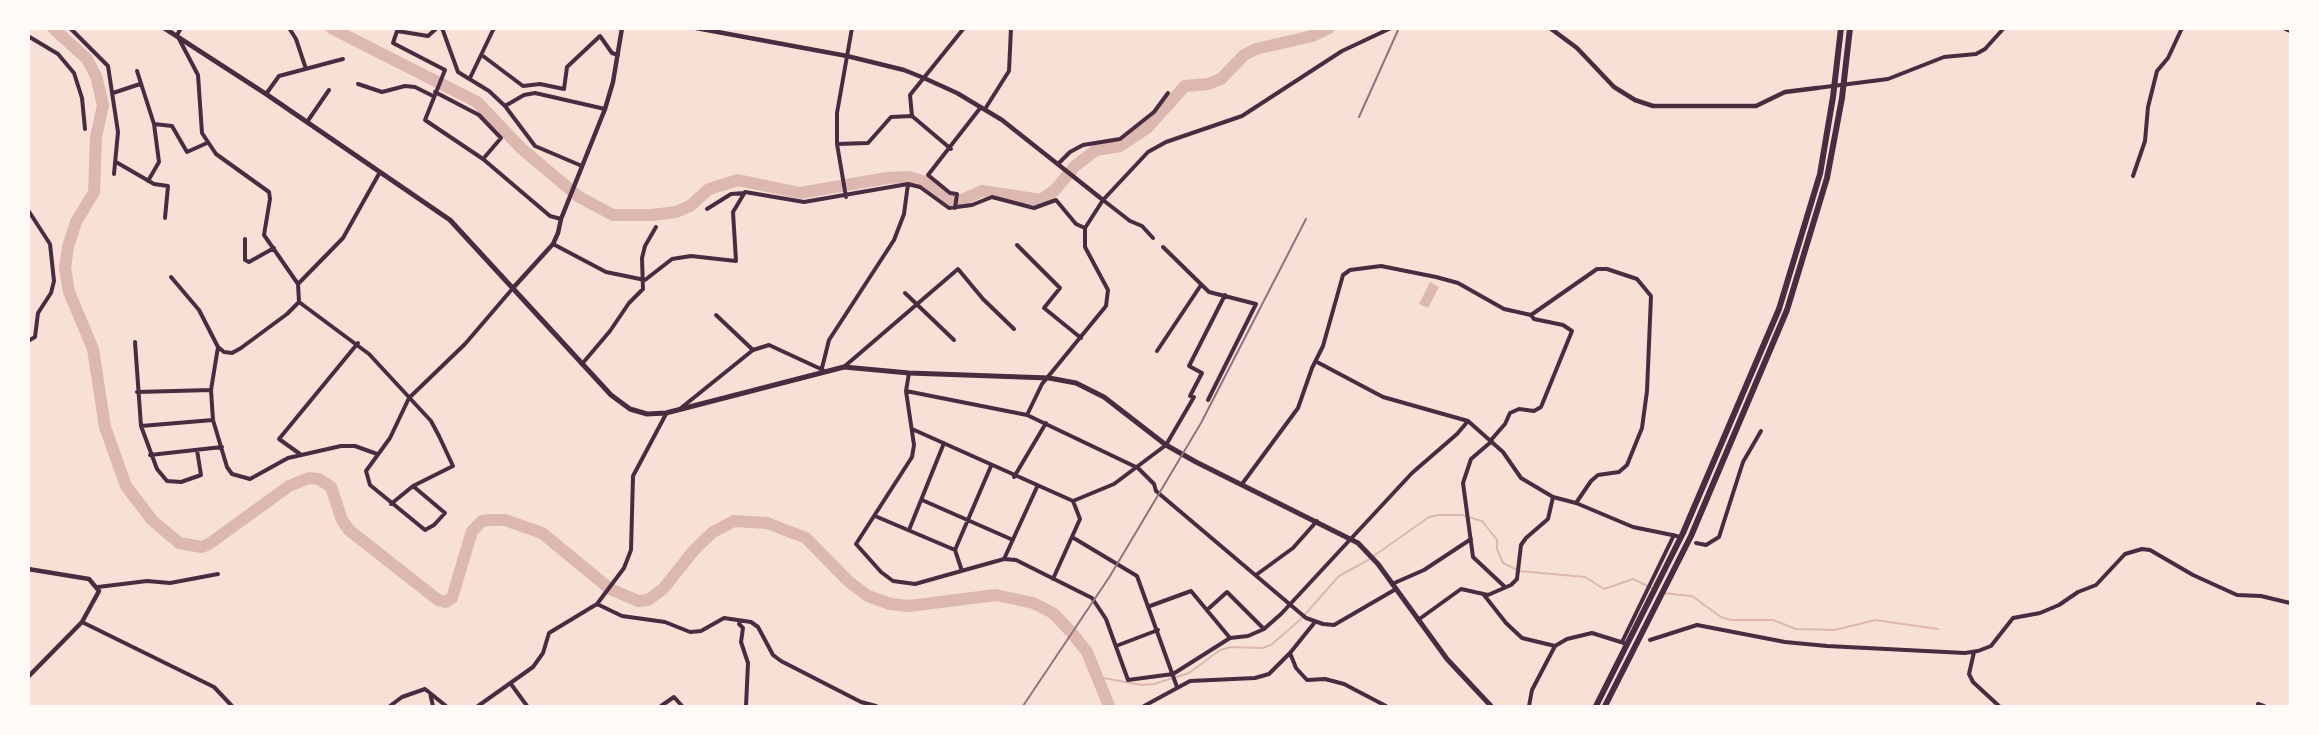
<!DOCTYPE html>
<html>
<head>
<meta charset="utf-8">
<style>
	body { margin:0 }
	#map { position:relative; width:2319px; height:735px; overflow:hidden; background:#f7e1d7; font-family:"Titillium Web",sans-serif }
	canvas { display:block }
	.frame { position:absolute; inset:0; border:30px solid #fffaf5; pointer-events:none }
</style>
</head>
<body>
<div id="map">
<canvas width="2319" height="735"></canvas>
<div class="frame"></div>
</div>
<script>
const ctx = document.querySelector('canvas').getContext('2d');
ctx.lineJoin = 'round';
function paint(path, color) {
  ctx.fillStyle = color;
  ctx.fill(path, 'evenodd');
}
function toPath(rows) {
  const path = new Path2D();
  for (const r of rows) {
    path.moveTo(r[0], r[1]);
    for (let i = 2; i < r.length; i += 2) path.lineTo(r[i], r[i + 1]);
  }
  return path;
}
function stroke(path, color, width, dash) {
  ctx.strokeStyle = color;
  ctx.lineWidth = width;
  ctx.lineCap = dash ? 'butt' : 'round';
  ctx.setLineDash(dash || []);
  ctx.stroke(path);
}
paint(toPath([
	[1430,282,1439,287,1428,308,1419,304]
]), '#dcb8b0');
stroke(toPath([
	[1662,593,1692,596,1721,617,1731,620,1773,620,1796,629,1835,630,1875,620,1938,629],
	[1098,677,1141,685,1154,684,1189,673,1220,650,1231,647,1262,648,1271,645,1301,619,1339,576,1368,560,1429,517,1438,515,1462,515,1482,521,1497,540,1497,549,1503,563,1519,571,1585,577,1604,589,1633,579,1654,589]
]), '#dcb8b0', 2);
stroke(toPath([
	[53,28,87,59,96,76,103,105,96,137,94,192,76,222,68,247,65,268,69,292,93,349,105,427,126,486,152,520,179,543,202,547,209,544,289,486,309,478,319,479,331,487,342,520,349,530,438,600,445,602,452,598,472,531,482,521,490,520,505,520,542,533,610,589,638,601,648,600,663,589,695,549,713,532,734,521,767,523,806,538,848,581,868,596,890,604,909,606,996,595,1033,603,1053,613,1072,633,1087,652,1109,706],
	[331,28,477,102,522,149,579,197,613,215,652,215,676,212,690,206,709,189,738,180,800,193,887,178,909,177,926,182,950,200,962,200,982,191,1041,200,1055,190,1075,166,1096,150,1120,146,1147,128,1185,86,1208,84,1221,79,1244,55,1256,49,1312,36,1329,28]
]), '#dcb8b0', 12);
stroke(toPath([
	[70,28,108,66,118,132,114,174],
	[289,28,296,39,306,69],
	[437,28,428,36,397,31,393,43,445,70,425,120,483,159,550,216,561,219],
	[442,28,458,72,489,91,505,106],
	[2283,28,2290,31],
	[28,36,58,54,74,73,82,98,85,129],
	[483,56,523,86,540,84,564,89,567,67,600,36,612,53,618,55],
	[137,71,154,124,172,126,187,152,207,143],
	[470,78,494,28],
	[358,84,382,92,405,86,415,87,433,96],
	[1817,88,1888,79,1944,57,1976,54,1985,49,2004,28],
	[435,92,479,115,501,138,483,159],
	[113,93,140,84],
	[266,94,279,76,343,59],
	[985,109,1009,71,1011,28],
	[307,122,329,90],
	[837,144,868,143,891,117,912,116],
	[951,149,912,116,910,95,964,28],
	[116,162,154,184,168,186,165,218],
	[1058,164,1070,152,1083,145,1120,139,1154,112,1168,93],
	[582,166,535,146,505,106,524,95,535,93,605,109],
	[2133,176,2145,141,2148,107,2157,71,2168,58,2182,28],
	[148,181,159,162,154,124],
	[846,197,837,144,837,113,852,28],
	[1103,200,1130,221,1142,226,1153,238],
	[955,208,957,194,950,193,928,175,981,107],
	[707,209,731,194,744,193],
	[28,210,50,244,54,281,51,293,38,313,35,337,28,341],
	[245,239,245,260,249,262,274,248],
	[553,244,606,272,645,280,672,259,691,256,736,261,733,212,745,192,804,202,908,184,920,187,949,208,972,205,992,197,1034,208,1056,200,1076,224,1085,228],
	[1017,245,1060,288,1044,308,1081,338],
	[1163,247,1209,292,1256,304,1208,400],
	[171,277,199,310,218,347,224,352,232,353,241,348,287,314,299,302,298,284,264,235,270,199,269,192,216,154,202,133,198,75,177,35,181,28],
	[298,284,343,238,380,172],
	[905,293,954,340],
	[299,302,369,354,431,421,439,436,453,466,413,486,391,504],
	[716,315,753,350],
	[135,342,141,426,157,469,167,481,181,482,201,475,197,450],
	[218,347,211,390,213,420,227,467,232,474,250,479,288,458,341,446,355,446,377,454],
	[1157,351,1201,285],
	[1317,362,1383,397,1468,421,1503,452,1521,478,1553,497,1576,503,1633,527,1677,536],
	[582,364,610,331,629,303,643,289,642,258,645,246,656,227],
	[845,366,958,269,983,299,1014,329],
	[822,368,829,340,894,240,904,214,908,184],
	[909,373,906,391,914,445,912,457,856,544,881,572,893,581,915,584,1004,559,1016,560,1092,598,1106,619,1128,680,1173,674,1230,638,1248,636,1264,629,1281,614,1412,473,1457,434,1468,421],
	[906,391,1027,415,1138,468,1154,484,1156,491,1306,618,1323,624,1334,625,1396,589],
	[137,392,211,390],
	[1190,396,1202,373,1189,366,1225,295],
	[681,408,753,350,769,345,823,370],
	[1027,415,1042,384,1106,306,1108,290,1085,247,1085,228,1103,200,1148,152,1166,142,1242,116,1342,51,1391,28],
	[141,426,213,420],
	[912,429,1073,501,1080,519,1053,579],
	[1491,440,1505,424,1510,413,1519,409,1534,411,1541,407,1572,331,1563,325,1534,319,1531,315,1597,269,1607,269,1637,279,1651,296,1647,391,1642,428,1627,465,1619,472,1598,475,1591,481,1576,503],
	[1492,441,1471,459,1463,483,1473,557,1505,587],
	[300,454,279,439,358,343],
	[150,455,222,447],
	[1014,477,1046,423],
	[1242,484,1298,408,1312,368,1323,346,1343,275,1350,270,1381,266,1436,277,1458,283,1504,309,1531,315],
	[413,486,445,513,434,525,425,530,370,485,366,471,390,438,409,398,465,344,513,288],
	[922,500,1013,540],
	[1073,501,1114,484,1166,445,1194,397],
	[875,516,955,550,962,571],
	[909,530,944,443],
	[1072,537,1137,576,1177,687],
	[1696,543,1706,545,1719,537,1743,462,1761,431],
	[955,550,991,466],
	[1004,559,1037,487],
	[1256,575,1293,548,1317,521],
	[1392,584,1424,570,1471,539],
	[98,587,147,581,170,583,218,574],
	[1484,595,1506,623,1522,638,1555,646],
	[597,604,622,616,665,622,690,632,701,631,724,618,751,622,758,627,773,655,781,661,861,702,876,706],
	[1150,606,1191,591,1230,638],
	[1207,610,1227,592,1264,629],
	[1418,620,1461,589,1488,595,1511,585,1517,579,1521,545,1526,538,1548,519,1553,497],
	[740,621,739,624,743,628,741,642,748,663,746,706],
	[82,622,214,687,232,706],
	[1650,640,1697,625,1785,642,1827,646,1965,653,1978,651,1991,646,2013,618,2040,613,2059,605,2078,592,2096,585,2125,554,2142,549,2150,550,2193,575,2237,595,2261,596,2290,603],
	[1622,642,1674,535],
	[1116,646,1158,630],
	[1974,652,1969,674,1973,682,1999,706],
	[1290,653,1296,668,1307,680,1325,679,1344,684,1386,706],
	[511,684,527,706],
	[430,693,433,706],
	[2258,704,2264,706],
	[390,706,402,697,425,689,446,706],
	[478,706,533,667,543,653,549,633,597,604,624,568,631,550,633,476,666,414],
	[661,706,674,697,682,706],
	[1144,706,1190,681,1255,678,1269,674,1290,653,1315,622],
	[1529,706,1532,690,1555,646,1567,639,1592,633,1624,643]
]), '#4a2c40', 4);
stroke(toPath([
	[696,28,847,56,904,70,924,78,957,93,1002,120,1103,200],
	[1550,28,1577,48,1614,87,1635,100,1653,106,1756,106,1785,92,1817,88],
	[513,288,553,244,558,233,561,219,605,109,613,82,622,28],
	[28,569,89,579,99,591,82,622,28,677]
]), '#4a2c40', 4.5);
stroke(toPath([
	[164,28,266,94,450,220,611,395,630,409,647,414,666,413,844,367,909,373,1049,378,1076,383,1104,397,1166,445,1196,462,1358,543,1378,564,1447,659,1491,706]
]), '#4a2c40', 5);
stroke(toPath([
	[1596,706,1683,533,1779,309,1820,174,1833,97,1841,28],
	[1605,706,1691,536,1787,310,1827,178,1842,98,1850,28]
]), '#4a2c40', 6);
stroke(toPath([
	[1359,117,1399,28],
	[1023,706,1110,576,1201,423,1306,219]
]), '#8f747c', 2);
</script>
</body>
</html>
